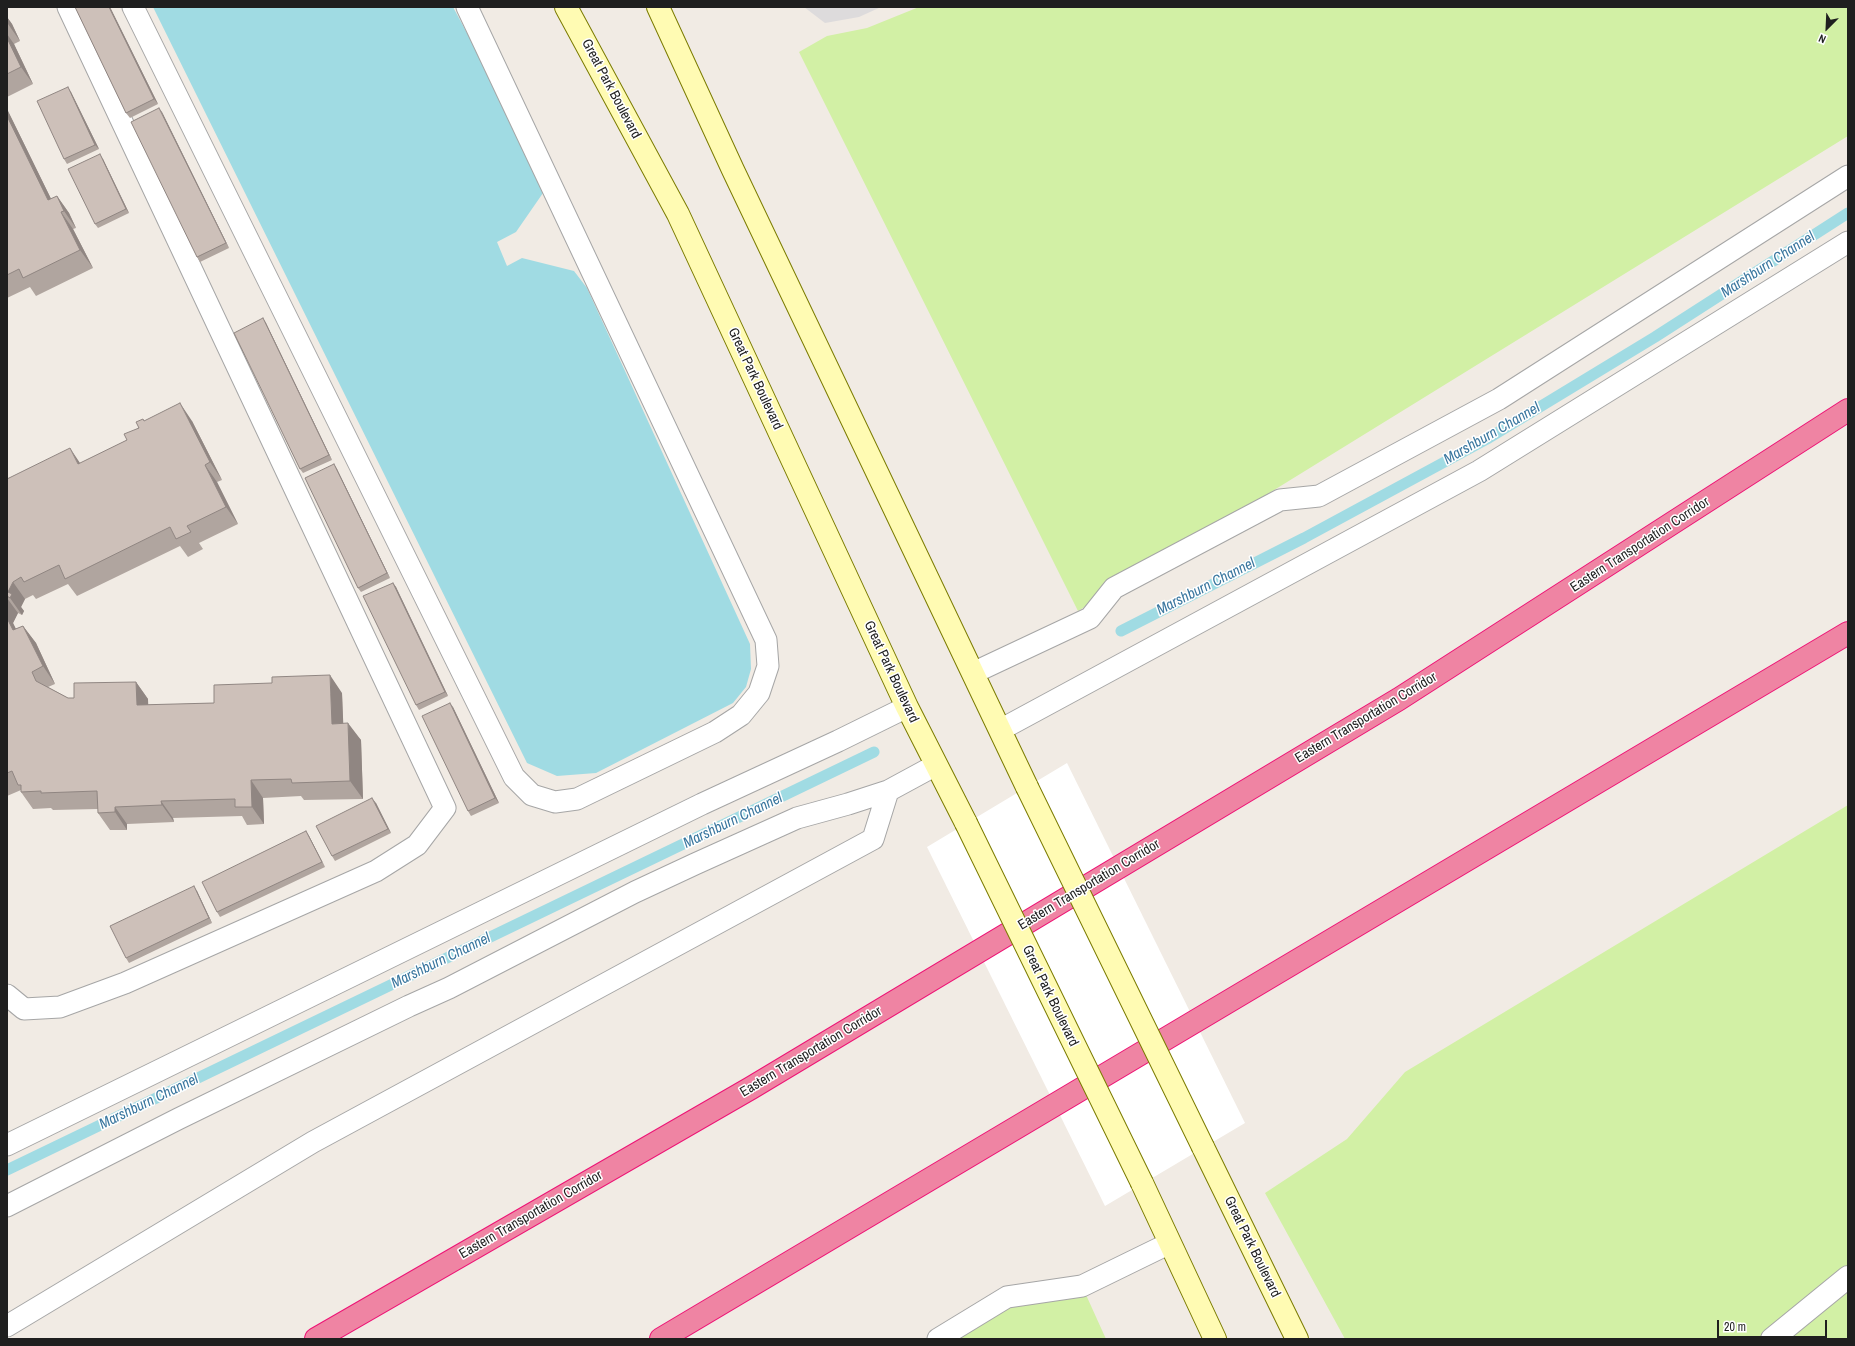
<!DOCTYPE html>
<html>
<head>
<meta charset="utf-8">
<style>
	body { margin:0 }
	#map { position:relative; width:1855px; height:1346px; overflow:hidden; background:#f1ebe4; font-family:"Archivo Narrow",sans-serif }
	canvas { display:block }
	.frame { position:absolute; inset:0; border:8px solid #1f1f1f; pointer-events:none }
	.north { position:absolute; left:1807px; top:8px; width:40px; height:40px; -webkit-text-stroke:3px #fff; paint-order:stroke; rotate:204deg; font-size:11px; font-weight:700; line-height:16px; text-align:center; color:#1f1f1f }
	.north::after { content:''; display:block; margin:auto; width:14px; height:18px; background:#1f1f1f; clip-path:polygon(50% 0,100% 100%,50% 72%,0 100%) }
	.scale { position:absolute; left:1717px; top:1320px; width:110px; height:18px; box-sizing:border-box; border:2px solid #1f1f1f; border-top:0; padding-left:5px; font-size:12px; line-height:14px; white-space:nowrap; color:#1f1f1f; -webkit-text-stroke:3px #fff; paint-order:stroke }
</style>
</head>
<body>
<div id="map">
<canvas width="1855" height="1346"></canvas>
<div class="frame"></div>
<div class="north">N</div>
<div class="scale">20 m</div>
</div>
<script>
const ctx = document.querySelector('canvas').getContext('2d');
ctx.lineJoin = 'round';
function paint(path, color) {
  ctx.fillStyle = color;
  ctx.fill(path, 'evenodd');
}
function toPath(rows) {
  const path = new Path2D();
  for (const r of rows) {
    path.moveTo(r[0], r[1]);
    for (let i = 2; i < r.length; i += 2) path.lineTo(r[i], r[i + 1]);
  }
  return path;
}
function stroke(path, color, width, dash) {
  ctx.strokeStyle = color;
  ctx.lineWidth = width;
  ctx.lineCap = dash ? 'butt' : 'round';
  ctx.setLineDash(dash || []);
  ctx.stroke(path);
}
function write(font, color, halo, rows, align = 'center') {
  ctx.font = font + ' "Archivo Narrow",sans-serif';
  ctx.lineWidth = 3;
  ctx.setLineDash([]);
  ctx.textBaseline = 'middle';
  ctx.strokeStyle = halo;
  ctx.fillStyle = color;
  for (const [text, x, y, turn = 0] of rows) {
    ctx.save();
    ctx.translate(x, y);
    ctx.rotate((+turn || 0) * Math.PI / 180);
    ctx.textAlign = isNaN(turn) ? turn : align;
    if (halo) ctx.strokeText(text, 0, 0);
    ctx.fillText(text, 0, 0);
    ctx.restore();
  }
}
paint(toPath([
	[804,7,881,7,859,17,825,23]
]), '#dddbdc');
paint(toPath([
	[919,7,1848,7,1848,136,1078,611,799,52,827,36,867,28],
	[1848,805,1848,1339,1345,1339,1265,1193,1347,1139,1405,1072],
	[1082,1286,1106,1339,938,1339,1007,1297]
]), '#d2f0a5');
paint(toPath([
	[153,7,453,7,474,46,543,193,516,232,497,242,507,266,522,258,574,271,587,288,750,644,751,669,746,687,733,703,596,773,557,776,527,763]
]), '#a0dbe3');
paint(toPath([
	[1067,763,1245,1123,1105,1206,927,847]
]), '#fff');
stroke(toPath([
	[1121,631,1304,538,1487,439,1655,337,1848,213],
	[7,1170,874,752]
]), '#a0dbe3', 11);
const lane = toPath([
	[133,7,514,777,532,795,555,802,577,799,715,732,741,715,759,693,768,666,766,640,467,7],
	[973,673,1090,618,1114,588,1280,500,1319,496,1499,399,1848,176],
	[1000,730,1479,471,1848,242],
	[7,995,24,1009,60,1007,125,983,376,871,417,845,445,808,68,7],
	[7,1145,702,804,838,741,907,707],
	[7,1206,178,1119,409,1006,449,988,635,892,695,864,797,818,848,804,888,791],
	[7,1326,313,1142,873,839,888,791,936,765],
	[938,1339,1007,1297,1082,1286,1170,1243]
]);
const street = toPath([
	[1772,1339,1848,1277]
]);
const secondary = toPath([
	[566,7,678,214,907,707,966,823],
	[658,7,733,170,1027,787],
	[1203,1147,1297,1339],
	[1142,1183,1215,1339]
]);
const highway = toPath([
	[316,1339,751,1088,1399,699,1848,410],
	[661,1339,1848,633]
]);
stroke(lane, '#a6a6a6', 23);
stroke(street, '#a6a6a6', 24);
stroke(secondary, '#7b7b00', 24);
stroke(highway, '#ed1375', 24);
stroke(lane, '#fff', 21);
stroke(street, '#fff', 22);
stroke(secondary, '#fffbb3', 22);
stroke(highway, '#ef84a3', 22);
const secondaryBridge = toPath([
	[1027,787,1203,1147],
	[966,823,1142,1183]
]);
stroke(secondaryBridge, '#7b7b00', 24, []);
stroke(secondaryBridge, '#fffbb3', 22);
paint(toPath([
	[75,7,110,7,158,104,130,118,126,113],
	[7,17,12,24,20,41,14,44,33,84,7,97],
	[71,92,99,149,67,164,64,159],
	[7,109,51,199,57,196,69,213,76,228,73,229,93,268,36,296,30,287,7,298],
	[162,112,229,248,200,262,197,257],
	[103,159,129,213,98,228,95,224],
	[263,318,266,323,332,460,303,473,300,469],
	[144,421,192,421,222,480,217,482,238,524,199,543,203,549,188,557,180,546,77,596,68,584,36,599,33,595,25,599,21,607,24,611,22,615,18,613,13,623,16,629,23,626,36,643,55,684,48,687,68,698,74,698,136,682,148,699,148,705,214,703,342,693,343,723,361,740,363,799,304,800,301,796,263,798,264,824,247,825,242,816,173,818,174,822,127,824,127,830,110,830,98,813,98,809,53,810,51,808,33,809,21,792,21,790,7,796,7,479,81,463,127,440],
	[334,464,337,469,390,578,361,592,358,588],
	[393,583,396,587,448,696,419,710,416,705],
	[453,707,499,803,471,816,468,811],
	[376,803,391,833,335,861,332,856],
	[306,831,309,836,325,867,220,917,217,912],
	[197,891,212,923,129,963,126,958]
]), '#b0a59f');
paint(toPath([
	[109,7,110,7,158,104,154,99],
	[7,17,12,24,20,41,8,24,7,22],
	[7,34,14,44,33,84,21,67,7,38],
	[68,87,71,92,99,149,95,145],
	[159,108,162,112,229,248,226,243],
	[7,109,60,217,48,200,7,116],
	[100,154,103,159,129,213,126,209],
	[57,196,69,213,76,228,64,211],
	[61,212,73,229,93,268,80,250],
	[263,318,266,323,332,460,329,455],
	[180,403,192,421,222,480,210,462],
	[70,448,82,466,78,464],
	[334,464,337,469,390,578,387,573],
	[205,465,217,482,238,524,226,507],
	[13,582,25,599,21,607,24,611,22,615,10,598,8,592],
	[393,583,396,587,448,696,445,692],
	[7,598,18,613,13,623,25,648,13,630,7,618],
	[23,626,36,643,55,684,43,666],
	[330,675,342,693,344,741,332,724],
	[136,682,148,699,149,723,137,705],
	[450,703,453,707,499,803,495,798],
	[348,723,361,740,363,799,350,781],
	[251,780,263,798,264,824,252,807],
	[372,798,376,803,391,833,388,829],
	[161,801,173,818,174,822,162,805],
	[115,807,127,824,127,830,115,812],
	[306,831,309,836,325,867,322,862],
	[194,886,197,891,212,923,209,918]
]), '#908682');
const building = toPath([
	[75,7,109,7,154,99,126,113,75,7],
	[7,38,21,67,7,74,7,38],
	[68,87,95,145,64,159,37,101,68,87],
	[159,108,226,243,197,257,131,122,159,108],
	[7,116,48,200,57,196,64,211,61,212,80,250,23,278,19,269,7,275,7,116],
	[100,154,126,209,95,224,68,169,100,154],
	[263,318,329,455,300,469,234,333,263,318],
	[180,403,210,462,205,465,226,507,187,526,191,532,176,539,170,527,65,579,59,565,24,582,21,577,13,582,8,592,12,594,10,598,7,596,7,479,70,448,78,464,127,440,124,434,139,428,136,422,143,419,144,421,180,403],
	[334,464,387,573,358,588,305,478,334,464],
	[393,583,445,692,416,705,363,596,393,583],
	[7,618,13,630,23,626,43,666,32,672,36,681,68,698,74,698,74,683,136,682,137,705,214,703,214,685,272,683,272,677,330,675,332,724,348,723,350,781,292,783,291,779,251,780,252,807,235,807,235,799,161,801,162,805,115,807,115,812,98,813,97,791,41,793,41,791,21,792,21,785,18,785,12,771,7,773,7,618],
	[450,703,495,798,468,811,422,716,450,703],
	[372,798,388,829,332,856,316,826,372,798],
	[306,831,322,862,217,912,202,882,306,831],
	[194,886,209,918,126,958,110,926,194,886]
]);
paint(building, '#cdc0b9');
stroke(building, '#908682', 1);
write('14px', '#1f1f1f', '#fff', [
	["Great Park Boulevard",611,89,62],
	["Great Park Boulevard",755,379,65],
	["Eastern Transportation Corridor",1640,545,-33],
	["Great Park Boulevard",891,672,65],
	["Eastern Transportation Corridor",1366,718,-31],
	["Eastern Transportation Corridor",1089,885,-31],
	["Great Park Boulevard",1050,996,64],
	["Eastern Transportation Corridor",811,1052,-31],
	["Eastern Transportation Corridor",531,1215,-30],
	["Great Park Boulevard",1252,1247,64]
]);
write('italic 15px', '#3a779f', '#fff', [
	["Marshburn Channel",1768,265,-33],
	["Marshburn Channel",1492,434,-30],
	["Marshburn Channel",1206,587,-27],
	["Marshburn Channel",733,821,-26],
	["Marshburn Channel",441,961,-26],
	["Marshburn Channel",149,1102,-26]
]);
</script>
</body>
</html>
